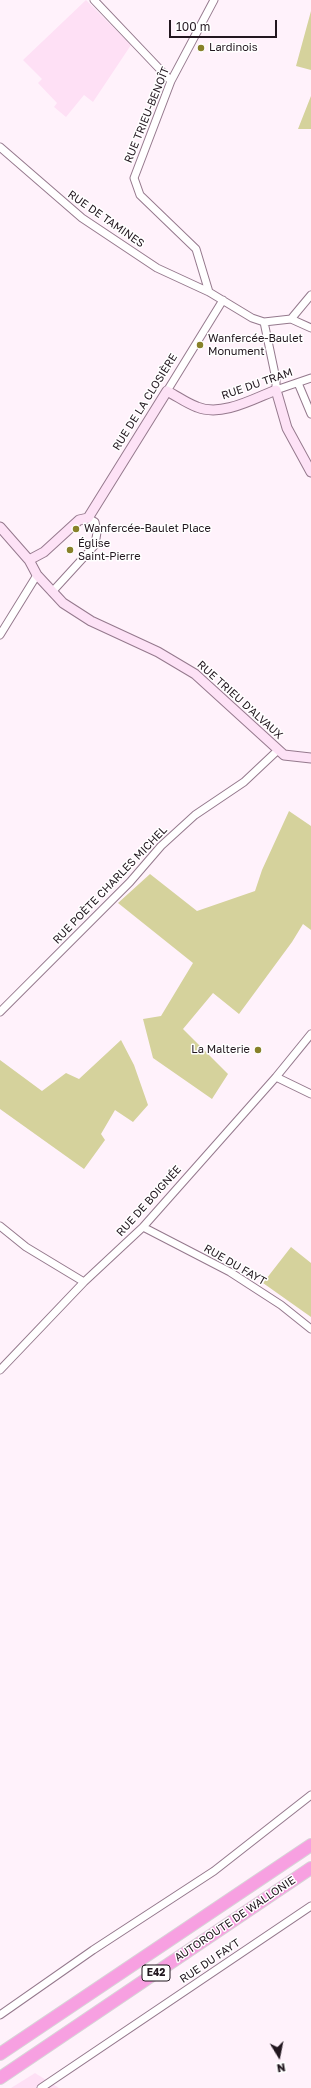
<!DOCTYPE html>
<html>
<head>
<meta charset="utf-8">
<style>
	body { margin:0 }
	#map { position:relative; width:311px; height:2088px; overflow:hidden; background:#fff2fb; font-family:"Golos Text",sans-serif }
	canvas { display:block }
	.north { position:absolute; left:259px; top:2036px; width:40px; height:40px; -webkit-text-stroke:3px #fff; paint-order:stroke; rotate:170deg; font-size:11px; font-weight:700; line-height:16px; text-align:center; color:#22171f }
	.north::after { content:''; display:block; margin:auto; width:14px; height:18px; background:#22171f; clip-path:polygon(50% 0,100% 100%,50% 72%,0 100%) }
	.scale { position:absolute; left:169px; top:20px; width:108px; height:18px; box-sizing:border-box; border:2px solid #22171f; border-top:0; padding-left:5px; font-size:12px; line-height:14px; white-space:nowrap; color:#22171f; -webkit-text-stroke:3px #fff; paint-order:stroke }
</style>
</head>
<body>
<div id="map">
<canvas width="311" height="2088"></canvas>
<div class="north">N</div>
<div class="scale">100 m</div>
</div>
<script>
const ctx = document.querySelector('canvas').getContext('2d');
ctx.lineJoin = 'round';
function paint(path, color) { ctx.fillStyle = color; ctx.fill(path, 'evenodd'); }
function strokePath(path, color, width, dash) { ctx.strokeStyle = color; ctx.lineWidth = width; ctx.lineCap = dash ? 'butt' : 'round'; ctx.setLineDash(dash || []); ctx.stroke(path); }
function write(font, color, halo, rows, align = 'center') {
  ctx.font = font + ' "Golos Text",sans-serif'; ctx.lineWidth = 3; ctx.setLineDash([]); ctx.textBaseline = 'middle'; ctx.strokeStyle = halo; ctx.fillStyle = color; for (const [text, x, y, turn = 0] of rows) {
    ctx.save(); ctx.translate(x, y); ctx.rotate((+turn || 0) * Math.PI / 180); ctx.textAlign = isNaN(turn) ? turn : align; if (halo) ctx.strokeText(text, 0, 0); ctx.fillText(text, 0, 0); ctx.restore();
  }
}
paint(new Path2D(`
	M86,0l45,45 -38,57 -9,-7 -18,22 -12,-10 3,-4 -19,-20 4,-4 -19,-19z
	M35,2073l24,15h-48z`), '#fee0f5');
paint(new Path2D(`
	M311,11v59l-15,-4z
	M311,96v33h-13z
	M289,811l22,15v104l-8,-6 -11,18 -53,72 -26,-21 -30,36 45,45 -16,25 -59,-41 -10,-39 18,-3 32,-53 -75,-60 32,-29 47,37 58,-20 7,-21z
	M121,1040l13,25 14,40 -15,17 -18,-12 -14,24 4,6 -21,29 -84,-60v-49l42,31 24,-18 13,6z
	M291,1247l20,16v54l-48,-34z`), '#d5d29c');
const street = new Path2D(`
	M94,0l77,81
	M0,147l82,71 75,50 52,24 43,26 12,4 27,-3 20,-24
	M209,292l-13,-43 -56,-54 -6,-17 37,-97 43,-81
	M291,319l20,9
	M264,322l12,57v11l35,-12
	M298,383l13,31
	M167,391l56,-91
	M52,592l43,-47 2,-13 -2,-10 -7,-4
	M0,635l37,-60
	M0,1012l130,-130 31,-36 34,-31 49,-33 34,-32
	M276,1077l35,17
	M0,1226l26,21 58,35
	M143,1227l87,45 51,33 30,24
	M0,1370l84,-88 59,-55 133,-150 35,-43
	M0,2015l93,-65 121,-79 97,-76
	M41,2088l270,-182`);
const secondary = new Path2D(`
	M0,527l29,33 8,15 26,28 28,18 67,31 37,22 89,81 27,3
	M29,560l15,-8 35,-32 9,-2 79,-127c10,5 19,12 30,16 25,10 56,-8 79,-17l11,38 24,44`);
const highway = new Path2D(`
	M0,2054l311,-209
	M0,2078l311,-210`);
strokePath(street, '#95798d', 9);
strokePath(secondary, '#95798d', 11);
strokePath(highway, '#d7d5d7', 14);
strokePath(street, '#fff', 7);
strokePath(secondary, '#fde2f6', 9);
strokePath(highway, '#f7a0e1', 12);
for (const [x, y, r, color] of [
	[201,48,4,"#878129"],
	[200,345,4,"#878129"],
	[76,529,4,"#878129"],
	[70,550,4,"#878129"],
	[258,1050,4,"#878129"]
]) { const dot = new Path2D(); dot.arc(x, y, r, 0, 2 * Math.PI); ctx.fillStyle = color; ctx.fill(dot); strokePath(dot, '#fff', 1.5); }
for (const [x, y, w] of [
	[156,1973,28]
]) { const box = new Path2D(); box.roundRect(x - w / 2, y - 8, w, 16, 3); ctx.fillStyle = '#fff'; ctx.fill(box); strokePath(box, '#22171f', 1); }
write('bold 10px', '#22171f', null, [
	["E42",156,1973]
]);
write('11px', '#22171f', '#fff', [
	["Lardinois",209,48],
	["Wanfercée-Baulet",208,339],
	["Monument",208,352],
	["Wanfercée-Baulet Place",84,529],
	["Église",78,544],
	["Saint-Pierre",78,557],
	["La Malterie",250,1050,"right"]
], 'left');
write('11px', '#22171f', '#fff', [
	["RUE TRIEU-BENOÎT",147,115,-68],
	["RUE DE TAMINES",106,219,35],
	["RUE DU TRAM",257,384,-19],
	["RUE DE LA CLOSIÈRE",145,402,-58],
	["RUE TRIEU D'ALVAUX",240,700,42],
	["RUE POÈTE CHARLES MICHEL",110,885,-46],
	["RUE DE BOIGNÉE",149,1201,-48],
	["RUE DU FAYT",235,1265,30],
	["AUTOROUTE DE WALLONIE",235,1919,-34],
	["RUE DU FAYT",210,1961,-34]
]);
</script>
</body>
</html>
